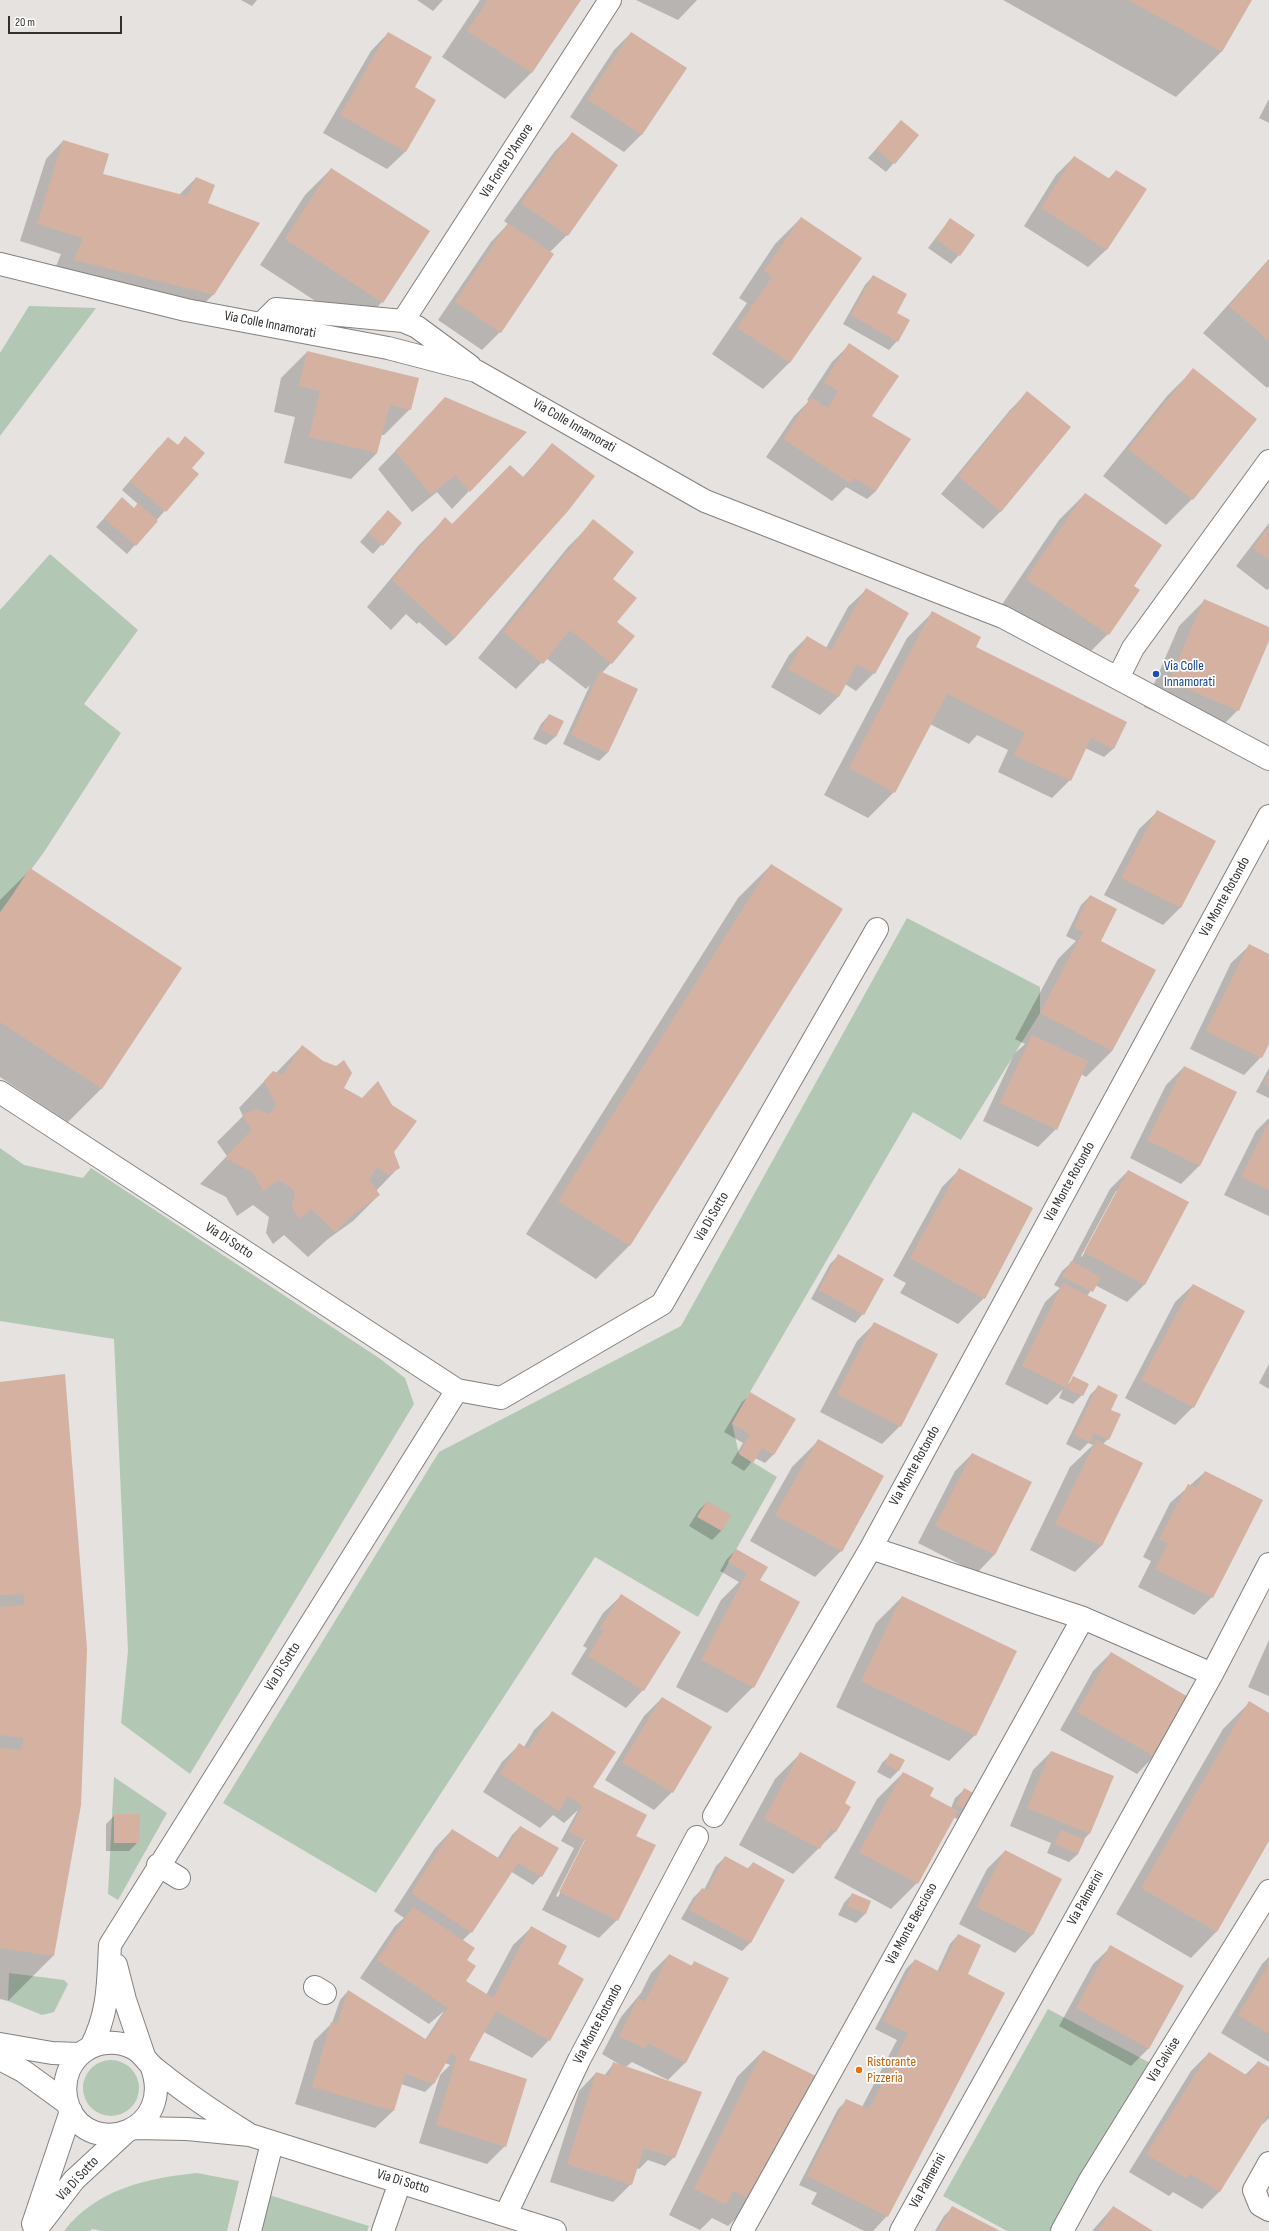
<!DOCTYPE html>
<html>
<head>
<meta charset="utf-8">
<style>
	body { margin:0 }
	#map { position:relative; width:1269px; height:2231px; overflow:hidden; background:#e5e2df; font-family:"Sofia Sans Condensed",sans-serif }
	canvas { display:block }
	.scale { position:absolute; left:8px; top:16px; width:114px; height:18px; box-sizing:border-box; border:2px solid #31302f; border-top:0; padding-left:5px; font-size:12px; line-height:14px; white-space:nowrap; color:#31302f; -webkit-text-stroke:3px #fff; paint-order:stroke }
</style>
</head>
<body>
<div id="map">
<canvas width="1269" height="2231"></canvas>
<div class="scale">20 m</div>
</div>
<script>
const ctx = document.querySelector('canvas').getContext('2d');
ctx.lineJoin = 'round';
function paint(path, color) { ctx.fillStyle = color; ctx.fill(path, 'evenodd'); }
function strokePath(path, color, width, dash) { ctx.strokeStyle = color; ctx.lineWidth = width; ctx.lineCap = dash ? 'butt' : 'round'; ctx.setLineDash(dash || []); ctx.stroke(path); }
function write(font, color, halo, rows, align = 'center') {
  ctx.font = font + ' "Sofia Sans Condensed",sans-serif'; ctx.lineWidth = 3.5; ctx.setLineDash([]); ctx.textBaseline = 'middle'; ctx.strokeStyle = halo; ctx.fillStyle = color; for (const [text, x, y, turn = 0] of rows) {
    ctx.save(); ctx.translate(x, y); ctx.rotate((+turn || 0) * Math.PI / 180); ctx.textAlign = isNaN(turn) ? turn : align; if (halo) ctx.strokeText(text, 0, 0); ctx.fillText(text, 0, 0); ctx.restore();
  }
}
paint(new Path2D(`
	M29,306l67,2 -96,128v-83z
	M50,554l88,76 -54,74 37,29 -77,119 -44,60v-302z
	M907,918l133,69v26l-79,127 -48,-28 -181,311 7,31 38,23 -79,140 -103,-60 -219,336 -153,-90 216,-351 242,-126z
	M0,1148l24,17 59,13 8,-10 288,190 26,20 9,26 -224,370 -69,-51 7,-72 -14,-312 -114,-18z
	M114,1777l53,36 -49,87 -10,-6z
	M9,1973l55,7 4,4 -14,28 -12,3 -34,-14z
	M1048,2009l104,55 -100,167h-45l-64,-35z
	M83 2088a28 28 0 1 1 56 0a28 28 0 1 1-56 0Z
	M197,2173l42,8 -12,50h-125l-10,-2 -2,2h-26c32,-42 84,-53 133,-58z
	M269,2195l100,31 -2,5h-108z`), '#b3c7b5');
paint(new Path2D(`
	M241,0h16l-5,6z
	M417,0h26l-10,11z
	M480,0h99l-48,73 -26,26 -63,-42z
	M636,0h61l-19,20z
	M1003,0h247l-29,52 -45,45z
	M388,33l25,55 22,13 -30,51 -18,17 -64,-36 48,-82z
	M631,33l11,101 -18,18 -54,-35 44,-67z
	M1269,99v24l-10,-5z
	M901,121l17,14 -32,37 -18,-14z
	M572,134l-5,101 -17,17 3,2 -53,78 -18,18 -44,-30 53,-78 17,-18 -4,-3 51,-70z
	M63,141l38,37 78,17 17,-17 11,26 7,90 -27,26 -139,-34 13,-32 -41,-13 26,-82z
	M1074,157l34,22 8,-8 29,18 -39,61 -18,17 -64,-41 32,-51z
	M331,169l51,133 -25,26 -97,-63 45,-70z
	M801,218l59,40 -71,105 -26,26 -51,-35 35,-51 -8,-5 36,-54z
	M950,219l9,36 -8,9 -23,-16z
	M1269,259v127l-2,2 -64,-55z
	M873,276l22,38 2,27 -8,9 -46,-26 22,-39z
	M849,345l20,75 7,71 -9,8 -21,-12 -14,14 -66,-44 28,-41 15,-15 -2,-1 25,-38z
	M307,352l103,57 -26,26h-3l-4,18 -26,26 -67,-16 11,-46 -21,-5 7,-34z
	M1193,370l63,50 -64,79 -26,26 -63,-49 64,-80z
	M1028,392l-27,119 -18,18 -42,-35 69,-84z
	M430,415l39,76 -17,18 -15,-17 -25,20 -34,-43z
	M552,444l-97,194 -9,8 -27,-24 -2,2 -11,-10 -15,16 -24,-23 52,-62 26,-26 7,6 58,-59 13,11z
	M159,447l38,27 -70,80 -31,-27 26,-28 12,10 4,-5 -16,-14z
	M1085,494l23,140 -26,26 -81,-54 58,-86z
	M379,520l22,3 -28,31 -13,-12z
	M594,521l18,58 4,43 -5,41 -9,10 6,79 -9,9 -36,-17 27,-59 -4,4 -40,-31 -30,31 -38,-31 90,-111z
	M1269,523v65l-2,2 -31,-24z
	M866,590l8,83 -18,18 -11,-7 -7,13 -18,18 -49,-28 18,-32 18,-18 19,11 22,-41z
	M1205,600l64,28v11l-31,71 -26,26 -68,-29 35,-81z
	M933,612l42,36 151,74 -13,27 -9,8 -19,-9 -15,32 -18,18 -54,-26 10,-22 -31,-15 -8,9 -39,-20 -36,68 -26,26 -44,-23 83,-157z
	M549,715l6,22 -9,8 -13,-6 8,-15z
	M1157,812l58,30 -35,66 -17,17 -59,-30 35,-66z
	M771,865l-141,380 -34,34 -70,-45 212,-336z
	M30,870l151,98 -80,121 -33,33 -68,-45v-177z
	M1090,896l9,45 56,29 -43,81 -26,26 -5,-3 -25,55 -18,18 -55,-26 31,-67 11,-10 -10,-5 43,-80 18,-18 -10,-5 15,-31z
	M1249,946l20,9v87l-8,15 -17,18 -54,-26 41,-86z
	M302,1046l41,42 49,64 7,15 -23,24 3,4 -26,26 -25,18 -20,18 -24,-22 -11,9 -7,-11 3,-16 -16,-12 -16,11 -11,-19 -26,-13 27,-28 -10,-14 26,-26 -4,-8 34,-36 3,1z
	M1184,1067l52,26 -37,73 -18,18 -51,-26 36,-73z
	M1269,1068v30l-13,-6z
	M1269,1118v98l-45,-21 32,-64z
	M960,1169l24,129 -26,26 -58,-31 6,-10 -13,-7 49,-89z
	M1128,1171l16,114 -17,17 -32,-17 -8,11 -20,89 7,-7 14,6 -6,11 -9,9 -14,-6 4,-9 -16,16 -42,-21 40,-82 15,-14 -6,-3 8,-14 9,-8 39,-74zM1116,1191h2l-36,66 -1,-1z
	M839,1255l24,59 -8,9 -44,-24 19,-35z
	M1193,1285v122l-18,18 -50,-27 50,-96z
	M875,1323l25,103 -18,18 -62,-32 37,-71z
	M1269,1364v25l-10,-6z
	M64,1375l-11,581 -45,45 -8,-2v-616z
	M1098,1387l12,23 -2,29 -6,6 39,18 -40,83 -26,26 -45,-22 40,-83 23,-22 -5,-2 -8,8 -14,-7 24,-49z
	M751,1394l43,25 -21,36 -8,8 -10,-5 -11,13 -13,-8 12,-20 -19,-11 18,-30z
	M818,1441l23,110 -26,26 -65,-36 42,-74z
	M972,1454l59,29 -37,72 -17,18 -59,-30 37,-72z
	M1205,1472l7,125 -18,18 -56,-28 13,-26 -8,-4 27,-54z
	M707,1502l23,13 -9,16 -9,9 -23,-14 10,-16z
	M736,1550l22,31 -5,106 -26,26 -51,-26 45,-87 18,-18 -19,-11 7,-12z
	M621,1596l22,94 -17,18 -55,-34 16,-26 -4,-2 20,-33z
	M902,1597l73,138 -26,26 -113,-54 40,-84z
	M1269,1640v56l-21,-9z
	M1111,1653l43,103 -17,18 -77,-44 33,-59z
	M662,1698l10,94 -18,18 -49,-30 39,-64z
	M1249,1703l20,11v125l-53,93 -25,26 -75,-44 107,-185z
	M552,1713l62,40 -22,35 43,48 -18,84 -18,18 -57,-28 32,-62 -13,-7 17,-31 -14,13 -11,-8 -13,13 -57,-36 19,-30 17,-17 5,2 10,-17zM586,1837h2l-30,60 -2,-1z
	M1051,1752l38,82 -6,6 -5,14 -9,8 -22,-9 4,-10 -41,-17 23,-56z
	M801,1753l42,50 -7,28 -43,43 -54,-29 36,-66z
	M890,1755l9,15 -9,9 -13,-7 5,-9z
	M903,1773l26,23 22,12 4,-10 9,-8 14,7 -17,24 -8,-4 -36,66 -26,26 -57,-31 43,-79z
	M115,1815l23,27 -9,9h-23v-27z
	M520,1827l21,49 -8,9 -23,-14 -39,61 -9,9 4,19 -5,25 25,10 27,-50 18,-17 26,36 -8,76 -17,18 -50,-27 -13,29 36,86 -18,18 -68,-21 21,-68 10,-10 -5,-2 -12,21 -8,8 -24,-8 -8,27 -18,17 -80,-24 19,-63 18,-18 8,-23 8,-9 77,49 19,-29 -15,13 -69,-46 35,-52 9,-8 -10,-7 41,-63 17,-18 45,29 15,-24z
	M1005,1851l55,29 -28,55 -17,18 -56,-29 28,-55z
	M725,1857l22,12 6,-6 -2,79 -9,9 -61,-32 12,-21 9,-9 2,1 12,-24z
	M852,1894l18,8 -5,12 -9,9 -18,-8 6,-12z
	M958,1935l8,39 -79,242 -14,15h-9l-53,-27 6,-11 -18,-8 39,-76 9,-9 15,7 35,-67 -22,-11 31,-60 9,-9 22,12 13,-28z
	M1111,1947l38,101 -18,18 -72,-40 34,-62z
	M669,1955l22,11 4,-4 -9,100 -18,18 -36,-18 -6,5 48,90 -9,9 -17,-6 -9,9 -3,-1 -5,16 -18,18 -63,-20 29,-91 17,-18 8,3 10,-13 10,4 -22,-13 19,-37 20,-24 10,-20z
	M1269,1957v105l-48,-29 41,-69z
	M763,2051l-9,149 -26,26 -16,-8 -12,12 -31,-15 68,-138z
	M1209,2053l36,22 13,-13 11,7v49l-6,6 -1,-1 -43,69 -17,17 -29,-17 -4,4 -40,-24 62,-101z
	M953,2207l45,24h-63l9,-15z
	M1113,2207l38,24h-59z`), '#0003');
paint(new Path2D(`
	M488,0h93l-49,73 -65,-42z
	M1128,0h124l-30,52z
	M388,32l44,25 -17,30 21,13 -30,52 -66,-37z
	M631,32l56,36 -45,67 -55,-36z
	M901,120l18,15 -24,29 -19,-15z
	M572,132l46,33 -50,71 -47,-33z
	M63,140l46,14 -6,20 84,22 9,-19 19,8 -7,18 52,20 -46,72 -140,-35 9,-22 -46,-14z
	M1074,156l36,23 6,-9 31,19 -40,61 -66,-42z
	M331,168l99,63 -47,72 -98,-64z
	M801,217l61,41 -72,105 -53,-35 35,-51 -8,-6z
	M950,218l25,17 -15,21 -24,-17z
	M508,223l46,31 -53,79 -46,-31z
	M1269,259v82l-40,-35z
	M873,275l34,19 -10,19 13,7 -12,22 -47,-27z
	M849,343l50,33 -27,40 39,23 -35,52 -22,-13 -3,6 -68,-45 28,-42 17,11 10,-17 -14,-9z
	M307,351l112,27 -8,32 -21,-5 -13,48 -68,-16 11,-46 -21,-5z
	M1193,368l64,51 -64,81 -65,-51z
	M1027,391l44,36 -70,85 -43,-36z
	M445,397l82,35 -57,60 -15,-17 -24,20 -36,-44z
	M185,436l20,17 -13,15 7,6 -33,38 -36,-31 38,-44 10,8z
	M552,443l43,33 -27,35 -113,127 -63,-58 53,-63 7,7 58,-59 14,13z
	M1085,493l77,52 -28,41 6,4 -31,45 -83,-56z
	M122,497l12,11 4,-5 20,18 -22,25 -32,-28z
	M388,510l14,13 -19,23 -15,-13z
	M593,519l41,33 -21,27 24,19 -20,24 18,14 -23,28 -42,-34 -27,34 -40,-32z
	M1269,527v33l-16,-12z
	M866,588l43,25 -34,61 -18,-10 -18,33 -51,-28 19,-33 24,14z
	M1204,599l65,28v14l-30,70 -70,-30z
	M932,611l49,26 -5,10 151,75 -13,27 -23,-11 -20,43 -57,-26 11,-22 -78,-39 -52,99 -46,-25z
	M600,671l38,18 -30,64 -37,-18z
	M549,714l15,7 -8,16 -15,-7z
	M1157,810l59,31 -35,67 -60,-30z
	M771,864l72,45 -213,337 -72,-45z
	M30,868l152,100 -80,121 -102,-67v-108z
	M1090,895l27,14 -16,32 55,29 -44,81 -72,-38 43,-81 -9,-5z
	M1249,944l20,10v90l-7,14 -56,-27z
	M1032,1035l56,26 -31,69 -57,-27z
	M302,1045l21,16 13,5 8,-6 8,13 -8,15 18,10 16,-17 14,24 25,16 -23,31 6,16 -12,7 -11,-8 -8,12 11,16 -25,18 -20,19 -24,-23 -12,10 -7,-12 3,-16 -16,-11 -16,11 -11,-19 -27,-14 27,-29 -10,-14 14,-6 13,5 7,-9 -12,-24 9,-10 10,4z
	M1184,1066l53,26 -37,74 -53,-26z
	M1269,1073v13l-5,-2z
	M1269,1121v69l-28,-13z
	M959,1168l74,40 -48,91 -75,-41z
	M1128,1170l61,32 -44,83 -61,-33z
	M838,1254l46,25 -20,36 -45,-25z
	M1071,1261l30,16 -8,15 -31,-15z
	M1063,1283l44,22 -41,83 -44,-22z
	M1193,1284l52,27 -51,97 -53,-28z
	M874,1322l64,32 -37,73 -64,-33z
	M65,1374l22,275 -6,156 -27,151 -54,-8v-200l22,2 1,-12 -23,-3v-128l24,-2v-11l-24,1v-213z
	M1073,1376l16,8 -6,12 -16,-7z
	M1098,1385l20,10 -7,15 10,4 -12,26 -15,-7 -4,10 -16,-8z
	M750,1392l46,27 -22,36 -12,-7 -9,15 -14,-9 11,-20 -18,-10z
	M818,1439l66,37 -42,76 -67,-37z
	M1096,1440l47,23 -41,83 -47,-22z
	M972,1453l60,29 -37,73 -60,-29z
	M1205,1471l58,29 -50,98 -58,-29 13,-26 -9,-4 29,-55 8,4z
	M707,1501l24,14 -9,16 -25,-14z
	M736,1549l32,18 -8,13 40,22 -46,86 -53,-28 46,-87 -19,-11z
	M621,1594l60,38 -37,59 -56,-35 16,-26 -4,-2z
	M902,1596l115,55 -41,85 -115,-55z
	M1111,1652l79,46 -35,59 -78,-45z
	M662,1697l50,30 -39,66 -51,-31z
	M1249,1701l20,12v128l-52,91 -76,-44z
	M552,1711l64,41 -23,35 54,28 -11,21 20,9 -38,76 -59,-29 26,-52 -16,-8 13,-26 -14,-10 -9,15 -59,-37 19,-31 9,6z
	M1051,1751l63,25 -24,58 -63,-26z
	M800,1752l56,30 -11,21 6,4 -15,25 -5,-3 -11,20 -56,-30z
	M890,1753l15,7 -6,11 -14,-7z
	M903,1772l31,16 -4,8 28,15 -40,73 -59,-32z
	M964,1788l15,8 -9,16 -14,-7z
	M114,1814h26l-1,29h-25z
	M520,1826l39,22 -17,29 -24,-14 -46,70 -61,-40 41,-64 48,30z
	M1061,1830l24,9 -7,15 -23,-10z
	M1005,1850l57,29 -29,56 -57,-28z
	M725,1856l24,13 4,-7 32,18 -34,63 -62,-33 13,-22 5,2z
	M852,1893l19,8 -5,13 -19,-8z
	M413,1907l62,41 -8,12 9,6 -10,15 27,17 38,-72 36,20 -9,18 26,15 -34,62 -54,-30 -27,49 58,19 -21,68 -70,-22 21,-68 -6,-3 -17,30 -29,-10 -11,37 -82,-24 19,-65 6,2 11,-34 79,50 21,-32 -71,-48z
	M958,1934l23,11 -13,29 37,19 -117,224 -81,-41 39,-77 23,10 39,-76 -25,-12 32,-62 25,13z
	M1110,1945l74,41 -35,63 -73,-41z
	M669,1954l23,12 2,-5 35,17 -43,85 -38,-20 -3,6 -26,-13 19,-38 7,4z
	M1269,1963v71l-31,-19z
	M763,2050l53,26 -62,125 -21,-10 -7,14 -32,-16z
	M1209,2052l39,24 10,-15 11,6v46l-49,79 -30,-18 -3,5 -41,-25z
	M613,2062l89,30 -27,66 -31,-10 -12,37 -65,-21 29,-92 13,4z
	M952,2206l48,25h-62z
	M1113,2206l40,25h-55z`), '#d4b1a1');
const minor = new Path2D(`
	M0,264l186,46 202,38 88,23 229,130 298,116 266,142
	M403,321l207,-321
	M262,323l14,-14 127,12 14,6 53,39
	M1118,678l15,-30 136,-187
	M0,1092l457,298
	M871,1548l212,70 129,56
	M714,1816l157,-268 398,-732
	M158,1865l21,13
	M116,1965l9,35 19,56
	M315,1987l10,6
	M0,2044l52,9 28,1
	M91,2047c18,-35 17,-64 19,-102l347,-555 44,8 161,-94 215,-375
	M0,2059l23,12 44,32
	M151,2065c26,66 -60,95 -82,43 -5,-13 -5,-26 0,-38 7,-16 22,-26 38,-27 9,-1 18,1 26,5 8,4 12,11 18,17 5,5 11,9 16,13 26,20 53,38 80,55
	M135,2128l52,1 63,6 305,96
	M1269,2163l-15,27 6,15 9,5
	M506,2214l73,-154 118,-223
	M33,2224l38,-113
	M35,2231l39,-51 52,-48
	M250,2231l22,-88
	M383,2231l17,-49
	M742,2231l341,-613
	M901,2231l311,-557 57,-110
	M1062,2231l28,-51 179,-289`);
strokePath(minor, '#84817f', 24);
strokePath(minor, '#fff', 22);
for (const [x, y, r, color] of [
	[1156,674,4,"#1a4fb4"],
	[859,2070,4,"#e8710a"]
]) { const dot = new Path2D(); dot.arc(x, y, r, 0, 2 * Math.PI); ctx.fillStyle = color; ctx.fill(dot); strokePath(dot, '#fff', 1.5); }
write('14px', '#31302f', '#fff', [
	["Via Fonte D'Amore",507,161,-57],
	["Via Colle Innamorati",270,325,11],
	["Via Colle Innamorati",574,426,30],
	["Via Monte Rotondo",1225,897,-61],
	["Via Monte Rotondo",1070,1182,-61],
	["Via Di Sotto",712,1217,-60],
	["Via Di Sotto",229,1241,33],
	["Via Monte Rotondo",915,1466,-61],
	["Via Di Sotto",283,1667,-58],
	["Via Palmerini",1086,1898,-61],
	["Via Monte Beccioso",912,1924,-61],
	["Via Monte Rotondo",598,2024,-62],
	["Via Calvise",1164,2060,-58],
	["Via Di Sotto",78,2179,-47],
	["Via Palmerini",928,2181,-61],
	["Via Di Sotto",403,2182,17]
]);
write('14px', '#164399', '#fff', [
	["Via Colle",1164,666],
	["Innamorati",1164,682]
], 'left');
write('14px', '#c56008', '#fff', [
	["Ristorante",867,2062],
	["Pizzeria",867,2078]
], 'left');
</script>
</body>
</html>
